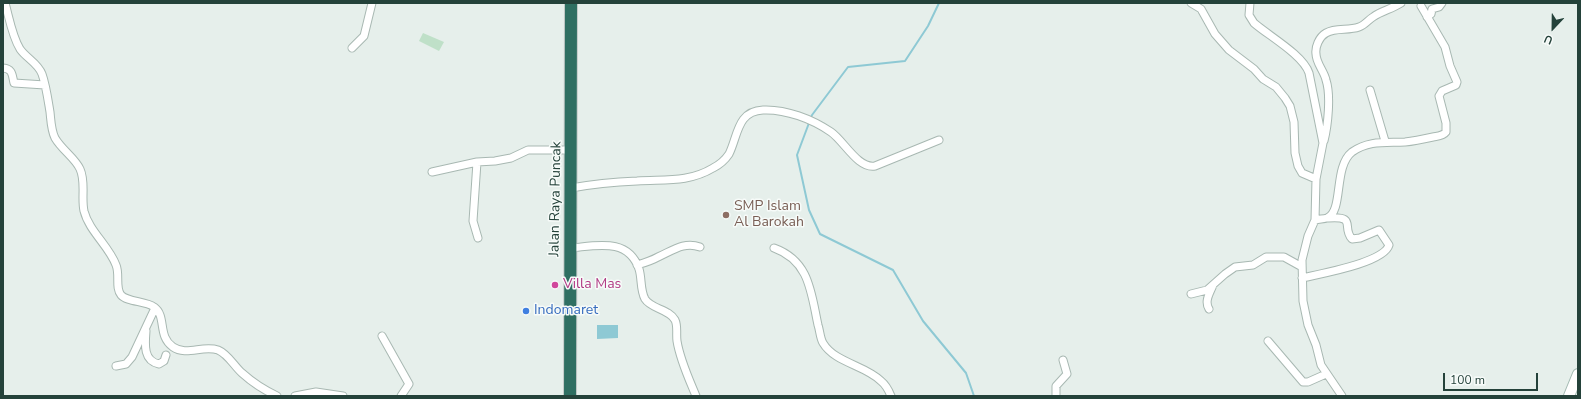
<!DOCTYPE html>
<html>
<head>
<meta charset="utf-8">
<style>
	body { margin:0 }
	#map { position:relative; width:1581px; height:399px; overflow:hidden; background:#e6efeb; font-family:"Nunito Sans",sans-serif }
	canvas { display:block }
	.frame { position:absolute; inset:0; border:4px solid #24423a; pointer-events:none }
	.north { position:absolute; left:1533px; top:8px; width:40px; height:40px; -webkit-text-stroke:3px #f7fbf9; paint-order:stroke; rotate:202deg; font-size:11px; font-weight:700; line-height:16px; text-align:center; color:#24423a }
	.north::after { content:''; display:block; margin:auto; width:14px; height:18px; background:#24423a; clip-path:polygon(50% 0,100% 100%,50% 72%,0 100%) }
	.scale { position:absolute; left:1443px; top:373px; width:95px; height:18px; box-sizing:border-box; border:2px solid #24423a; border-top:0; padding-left:5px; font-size:12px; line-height:14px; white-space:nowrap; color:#24423a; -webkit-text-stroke:3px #f7fbf9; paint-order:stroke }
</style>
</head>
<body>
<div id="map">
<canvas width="1581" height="399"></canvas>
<div class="frame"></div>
<div class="north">U</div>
<div class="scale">100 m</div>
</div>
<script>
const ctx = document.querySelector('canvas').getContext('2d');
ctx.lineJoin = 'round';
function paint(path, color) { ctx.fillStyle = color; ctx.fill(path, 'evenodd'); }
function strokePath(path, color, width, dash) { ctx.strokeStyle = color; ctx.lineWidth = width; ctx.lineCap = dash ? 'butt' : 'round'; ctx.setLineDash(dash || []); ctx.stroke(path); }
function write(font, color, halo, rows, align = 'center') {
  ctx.font = font + ' "Nunito Sans",sans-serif'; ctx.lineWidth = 3; ctx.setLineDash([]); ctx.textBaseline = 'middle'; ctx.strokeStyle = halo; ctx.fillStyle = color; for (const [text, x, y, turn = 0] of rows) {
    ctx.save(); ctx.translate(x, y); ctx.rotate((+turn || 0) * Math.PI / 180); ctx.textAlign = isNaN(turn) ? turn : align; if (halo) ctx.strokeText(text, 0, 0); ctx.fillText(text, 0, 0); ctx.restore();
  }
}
paint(new Path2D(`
	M423,33l21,9 -5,9 -20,-10z`), '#bfe0c8');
paint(new Path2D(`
	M597,325h21v13l-21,1z`), '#8ec9d4');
strokePath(new Path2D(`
	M939,3l-11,23 -23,35 -57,6 -36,48 -15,40 12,55 11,24 73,36 30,51 43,52 8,23`), '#8ec9d4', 2);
const street = new Path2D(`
	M5,3c4,14 7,33 15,46 6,9 18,14 22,25 4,11 6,26 8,38 1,9 1,18 5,26 7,12 20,20 25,31 6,13 1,28 4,42 5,20 25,35 32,54 4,9 -1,23 5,30 6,7 25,6 33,12 13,9 3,29 19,40 13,9 30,-2 45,3 10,4 16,16 24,23 10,9 22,17 35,23
	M1191,3l10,6 14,25 14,16 25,19 9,10 13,8 9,11 5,8 4,16 1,31 3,13 4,7 14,6
	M1250,3l-1,12 5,8c15,13 49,32 55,50l14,70 -7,36 -1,41 -7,16 -6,24 1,41 5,24 8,20 5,20 21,31
	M1427,17l4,-3 1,-5 7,-2 3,-4
	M352,48l12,-12 8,-33
	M3,68c10,1 9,7 11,15l31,2
	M1370,90l15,51
	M1324,141c4,-16 7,-46 2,-61 -2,-9 -10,-17 -10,-26 -1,-7 3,-17 10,-21 10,-6 22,-2 33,-6 6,-2 9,-7 14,-10 8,-6 19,-8 28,-14
	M477,162l-4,59 5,17
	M432,172l45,-10 18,-1 16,-3 17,-8h43
	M571,188c22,-4 43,-6 66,-7 27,-2 51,2 76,-13 6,-3 12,-8 16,-14 9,-18 8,-43 34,-44 23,-1 49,9 68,22 13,9 27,37 44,34l64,-26
	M1315,220c4,-1 9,-1 12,-2 17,-7 6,-51 25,-66 17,-12 34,-9 53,-10 10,-1 19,-3 28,-5 5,-1 10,-1 13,-5v-9l-7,-27 3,-5 14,-6 1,-3 -7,-16 -5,-19 -24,-41
	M570,248c26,-2 58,-11 69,21 3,9 1,21 6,30 6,10 24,10 30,21 3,6 1,14 2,21 3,19 12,38 19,55
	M774,248c36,13 37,45 44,77 2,6 2,13 5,18 12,20 42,22 58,38 5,4 8,10 10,15
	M637,265c7,-2 14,-4 21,-8 14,-6 26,-16 42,-10
	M1302,278c17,-4 82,-15 87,-33l-10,-15 -19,8 -8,1c-11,-12 6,-23 -24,-21
	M1191,294l16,-4 18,-16 10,-7 18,-2 13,-8h18l18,10
	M1209,309c-5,-8 1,-16 4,-24
	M146,331c-1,13 -3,30 13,33l5,-3 2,-6
	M382,336l27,48 -8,12
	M1268,341l35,41h5l18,-8
	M116,366l10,-2 6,-7 23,-49
	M295,396l21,-4 27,4
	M1056,396v-10l11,-12 -4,-14`);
const secondary = new Path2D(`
	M1569,396l9,-22`);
const highway = new Path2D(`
	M570,396l1,-393`);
strokePath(street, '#a8b8b2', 9);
strokePath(secondary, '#a4bbb3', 12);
strokePath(highway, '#c2cac8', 14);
strokePath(street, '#fff', 7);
strokePath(secondary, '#fff', 10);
strokePath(highway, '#2f6f62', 12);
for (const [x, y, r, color] of [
	[726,215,4,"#8d6e63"],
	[555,285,4,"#d1479c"],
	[526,311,4,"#3f7fe0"]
]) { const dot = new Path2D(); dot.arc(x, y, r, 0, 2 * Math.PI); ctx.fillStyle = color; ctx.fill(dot); strokePath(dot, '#f7fbf9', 1.5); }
write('14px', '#24423a', '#f7fbf9', [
	["Jalan Raya Puncak",556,199,-89]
]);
write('14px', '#785e54', '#f7fbf9', [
	["SMP Islam",734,207],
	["Al Barokah",734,223]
], 'left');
write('14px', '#b23c85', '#f7fbf9', [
	["Villa Mas",563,285]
], 'left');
write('14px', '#366cbe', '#f7fbf9', [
	["Indomaret",534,311]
], 'left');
</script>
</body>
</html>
